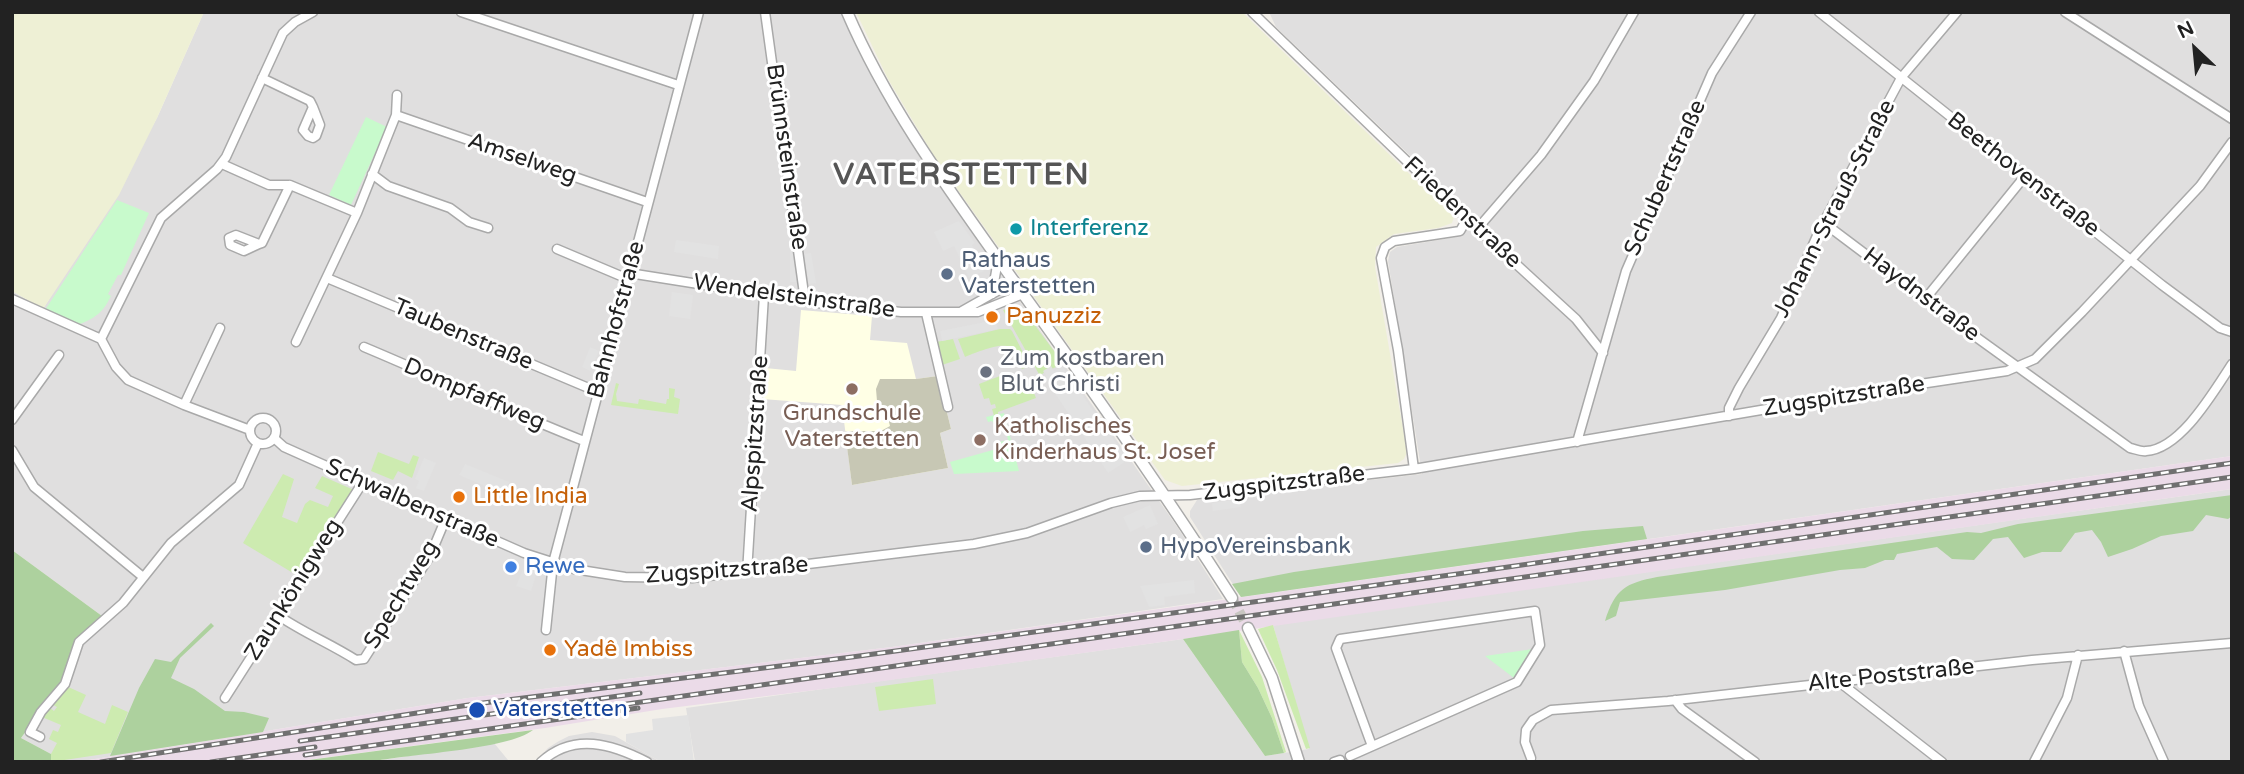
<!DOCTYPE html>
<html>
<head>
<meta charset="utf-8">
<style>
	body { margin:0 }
	#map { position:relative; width:2244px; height:774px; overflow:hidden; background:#f2efe9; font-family:"Varela Round",sans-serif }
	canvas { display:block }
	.frame { position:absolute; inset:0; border:14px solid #222; pointer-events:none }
	.north { position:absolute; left:2160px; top:14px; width:70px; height:70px; -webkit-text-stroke:5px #fff; paint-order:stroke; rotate:334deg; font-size:19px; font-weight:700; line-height:28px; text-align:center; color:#222 }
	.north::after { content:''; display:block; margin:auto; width:24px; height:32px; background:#222; clip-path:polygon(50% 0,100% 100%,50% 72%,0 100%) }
</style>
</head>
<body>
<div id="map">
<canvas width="2244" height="774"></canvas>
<div class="frame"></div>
<div class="north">N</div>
</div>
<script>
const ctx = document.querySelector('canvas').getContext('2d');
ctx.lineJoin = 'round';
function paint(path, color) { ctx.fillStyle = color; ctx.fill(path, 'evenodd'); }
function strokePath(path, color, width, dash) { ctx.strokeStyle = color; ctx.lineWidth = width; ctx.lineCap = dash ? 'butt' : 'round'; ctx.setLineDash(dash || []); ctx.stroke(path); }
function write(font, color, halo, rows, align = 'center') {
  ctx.font = font + ' "Varela Round",sans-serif'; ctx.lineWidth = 6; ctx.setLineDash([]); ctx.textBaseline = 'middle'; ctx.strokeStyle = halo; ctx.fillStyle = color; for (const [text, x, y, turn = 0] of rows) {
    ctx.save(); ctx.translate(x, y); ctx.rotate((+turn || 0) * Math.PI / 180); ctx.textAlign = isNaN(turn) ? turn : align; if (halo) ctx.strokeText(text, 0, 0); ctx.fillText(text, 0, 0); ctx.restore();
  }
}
paint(new Path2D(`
	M204,12h637l36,75 47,77 254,364 45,71 -331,48 -424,51 -391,64h-26v-8l-30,-16 41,-56 12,-39 28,-27 -90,-66v-259l31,18 114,-191z
	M1269,12h963v444l-991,141 -51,-80v-6l7,-11 225,-26 -34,-213 2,-9 7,-5 65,-11 13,-18 -199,-191z
	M2232,489v273h-1537l-9,-54 497,-69 82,117 44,-7 -36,-124z
	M592,732l23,4 46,26h-126l13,-14 11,-7 10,-5z
	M494,743l14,17 6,2h-145z`), '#e0dfdf');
paint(new Path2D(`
	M2232,456v33l-1049,150 -335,47 -186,23 -117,19 -238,32 -230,2 391,-64 424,-51z`), '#ebdbe8');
paint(new Path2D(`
	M801,310l71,6 -2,24 37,3 9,36 22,-3 13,53 -11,4 8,35 -96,17 -10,-80 -80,-6 3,-31 31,3z`), '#ffffe5');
paint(new Path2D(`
	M938,376l13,53 -11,4 8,35 -96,17 -7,-54h36l9,-5 -2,-8 -8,-10 -3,-7 -1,-12 4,-10h36z`), '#c7c7b4');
paint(new Path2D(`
	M12,12h192l-47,106 -38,77 -76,114 -31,-18z
	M856,12h386l212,205 -2,6 -14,5 -44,6 -18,13 -1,20 32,185 -3,7 -6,4 -216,23 -17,-6 -230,-322 -47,-79z`), '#eef0d5');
paint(new Path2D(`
	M1012,308h10l41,55 -11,6 -1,-3 -11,10 -37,-66z
	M1000,329h10l2,2 18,35 -8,3c-3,-6 -6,-17 -11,-21 -8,-7 -36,5 -46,9l-7,-18z
	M953,339l7,20 -18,6 -6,-23z
	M1000,376l6,18 25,-8 5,12 -38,14v2l-4,2 -2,-7 4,-1 -1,-4 -4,1 -2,-7 -5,1 -5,-15z
	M616,383l3,1 -3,10 1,7 21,3 1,-5 27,5 1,-5h2v-11l6,1 -1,8 6,2 -2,15 -67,-9z
	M378,452l31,12 4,-9 6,2 -7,21 -14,-7 -5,9 -22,-9z
	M283,474l11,5 -12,38 15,6 8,-19 5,-4 18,7 5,-11 -18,-8 7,-12 32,14 -56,86 -55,-33z
	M1273,625l37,123 -4,1 -29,-79 -19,-41z
	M1239,630l23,47 24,75 -2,1 -12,-35 -14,-30 -16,-26z
	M933,679l3,25 -57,7 -4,-24z
	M66,686l20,9 -8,17 27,12 7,-19 16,7 -17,41 -60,9v-8l6,-11 -8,-4 4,-9 5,2 3,-7 -19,-8 8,-9 4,3 3,-4 -4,-2z`), '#cdebb0');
paint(new Path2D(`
	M2232,495v21l-4,3 -22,-4 -13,16 -32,5 -29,13 -24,8 -7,-15 -9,-12 -17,3 -14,19h-19l-18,6 -16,-21 -15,2 -19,21 -22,-1 -15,-12 -40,7 -3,6h-9l-20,8 -25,2 -115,20 -105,12 -4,14 -11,5c10,-32 21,-38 52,-44l310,-45 14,1 37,-9z
	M1643,526l4,13 -406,58 -9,-13 62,-12 289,-41z
	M12,550l90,66 -27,27 -13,39 -41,56 30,16v8h-39z
	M211,623l3,3 -34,32 -9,20 23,11 31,22 19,1 25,6 -6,14 -153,24 29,-68 16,-29 16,3z
	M1239,630l3,32 16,26 14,30 12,35 -19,3 -82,-117z
	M533,730c-25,20 -127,24 -163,32 -18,3 -56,0 -76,0z`), '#add19e');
paint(new Path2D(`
	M366,117l21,10 -36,78 -22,-10z
	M117,200l32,13 -28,62h-3l-10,19 3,2c-8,16 -14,21 -31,28l-35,-14z
	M1004,413l15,58 -65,3 -4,-12 50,-14 -1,-6 9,-2 -4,-18 -10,2 -2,-3 -4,1 -2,-5z
	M1533,649l-19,29 -29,-22z`), '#c8facc');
paint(new Path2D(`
	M959,221l16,22 -3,2 12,26 -15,7 -15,-32 -11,5 -9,-19z
	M676,240l43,6 -1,13 -44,-7z
	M795,250l6,32h-11v-31z
	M811,253l5,30 -7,1 -5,-30z
	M672,292l21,3 -3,24 -21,-3z
	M831,293l64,9v6l-65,-8z
	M995,320l3,9 -56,12 -2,-10z
	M590,347l9,4 -9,20 -8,-4z
	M1051,366l3,5 8,-5 66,94 -20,13 -64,-96 2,-2 -3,-4z
	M424,458l12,5 -12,28 -8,-3 3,-7 -4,-2z
	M465,464l44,18 -5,12 -45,-19z
	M1240,499l1,8 -28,4 -1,-8z
	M1150,505l8,19 -12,5 -2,-4 -14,7 -7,-15z
	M526,561l13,5 -8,25 -15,-5z
	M1194,580l1,13 -31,4 1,8 -16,2 -9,-21z
	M688,715l6,47h-33l-35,-20v-8l27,-4 -1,-11z`), '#e2e2e2');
strokePath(new Path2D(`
	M1232,598l16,30`), '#c8c6c1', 10, [10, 5]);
const minor = new Path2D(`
	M461,12l217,73
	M765,12l40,289
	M1252,12l215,207 109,100 27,34
	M1819,12l343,273 58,43 12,4
	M2065,12l167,107
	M262,78l48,23 3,6 -10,23 5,6 5,2 3,-2 4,-11 -7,-18
	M396,115l251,87
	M222,164l47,21h21l-28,58 -3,1 -23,-9 -7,3 1,7 14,6 15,-7
	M372,174l16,12 62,22 19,14 19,6
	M290,185l67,28
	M1824,223l141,106 165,119c5,1 11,4 16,3 35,-2 68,-60 86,-87
	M1478,228l63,-73 53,-74 40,-69
	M557,249l71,30
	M629,273l196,31 76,8h77l45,-18
	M327,278l271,114
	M992,294l6,-34
	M1926,298l99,-122
	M12,299l89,40 15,28 12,13 56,25 66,25
	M962,311l53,-30
	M926,313l22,94
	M101,339l60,-121 56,-49 9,-12 57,-124 12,-11 18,-10
	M296,342l61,-129 39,-98 1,-20
	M364,347c74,31 146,65 220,94
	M184,405l36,-77
	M1729,416v-8l10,-20 42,-70 38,-87 82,-153 56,-66
	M250 431a13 13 0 1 1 26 0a13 13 0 1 1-26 0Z
	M12,420l47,-65
	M274,438l10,9 38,17 202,89 50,16 51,8 67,1 282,-34 53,-11 84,-30 29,-7 50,-1 224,-26 453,-77 140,-21 28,-12 47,-47 118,-126 32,-44
	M1577,442l49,-171 86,-198 39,-61
	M12,450l22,37 109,90
	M1414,469l-16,-119 -17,-92 4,-11 9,-6 66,-10 7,-12
	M747,573l17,-278
	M279,616c25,17 52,28 77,44l8,-1 66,-103 16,-38
	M546,630l7,-67 146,-551
	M2124,651l15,55 25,56
	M1838,681l104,81
	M225,698l138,-216
	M1675,700l7,9 73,53
	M40,737l-10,-5 11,-20 24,-28 14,-42 44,-39 48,-60 68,-58 19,-42
	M1350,756l167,-74 23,-37 -5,-34 -195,28 -4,9 36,98
	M1531,758l-6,-16 1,-12 7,-10 18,-10 117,-9 364,-41 200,-17
	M541,762c33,-30 71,-18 106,0
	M1334,762l6,-2
	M2034,762l33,-64 11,-43`);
const tertiary = new Path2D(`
	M847,12c43,100 108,186 171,275 74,102 146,205 214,311
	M1248,628l24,50 27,84`);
strokePath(minor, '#a9a9a9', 11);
strokePath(tertiary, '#a9a9a9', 13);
strokePath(minor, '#fff', 8);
strokePath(tertiary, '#fff', 10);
const rail = new Path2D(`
	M627,704l1605,-227
	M300,741l340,-48
	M305,755l333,-47
	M101,762l374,-58 377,-47 649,-89 731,-105
	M211,762l104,-15`);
strokePath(rail, '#707070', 5);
strokePath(rail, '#fff', 2.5, [8]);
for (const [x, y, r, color] of [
	[1016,229,7,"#0f9aa8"],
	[947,274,7,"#5c6f8a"],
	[992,317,7,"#e8710a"],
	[986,372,7,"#6b7280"],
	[852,389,7,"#8d6e63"],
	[980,440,7,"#8d6e63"],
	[459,497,7,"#e8710a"],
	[1146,547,7,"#5c6f8a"],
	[511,567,7,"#3f7fe0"],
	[550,650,7,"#e8710a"],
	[477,710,9,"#1a4fb4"]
]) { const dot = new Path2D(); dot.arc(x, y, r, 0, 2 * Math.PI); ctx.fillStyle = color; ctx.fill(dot); strokePath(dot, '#fff', 2.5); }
write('23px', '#222', '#fff', [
	["Brünnsteinstraße",786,157,82],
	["Amselweg",522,159,19],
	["Beethovenstraße",2023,175,38],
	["Schubertstraße",1666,178,-66],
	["Johann-Strauß-Straße",1835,209,-63],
	["Friedenstraße",1462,213,43],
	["Haydnstraße",1921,295,37],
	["Wendelsteinstraße",794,297,8],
	["Bahnhofstraße",617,320,-75],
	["Taubenstraße",463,335,23],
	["Dompfaffweg",474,395,23],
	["Zugspitzstraße",1844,397,-9],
	["Alpspitzstraße",756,434,-86],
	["Zugspitzstraße",1284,484,-7],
	["Schwalbenstraße",412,504,24],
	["Zugspitzstraße",727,571,-4],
	["Zaunkönigweg",294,590,-58],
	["Spechtweg",402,595,-59],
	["Alte Poststraße",1891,676,-6]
]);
write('23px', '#0d838f', '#fff', [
	["Interferenz",1030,229]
], 'left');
write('23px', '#4e5e75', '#fff', [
	["Rathaus",961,261],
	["Vaterstetten",961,287],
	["HypoVereinsbank",1160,547]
], 'left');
write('23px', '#c56008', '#fff', [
	["Panuzziz",1006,317],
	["Little India",473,497],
	["Yadê Imbiss",564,650]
], 'left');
write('23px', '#5b616d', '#fff', [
	["Zum kostbaren",1000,359],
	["Blut Christi",1000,385]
], 'left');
write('23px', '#785e54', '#fff', [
	["Grundschule",852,414],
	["Vaterstetten",852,440],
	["Katholisches",994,427,"left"],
	["Kinderhaus St. Josef",994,453,"left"]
]);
write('23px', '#366cbe', '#fff', [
	["Rewe",525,567]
], 'left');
write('23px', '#164399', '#fff', [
	["Vaterstetten",493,710]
], 'left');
ctx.letterSpacing = '2px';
write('bold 30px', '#555', '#fff', [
	["VATERSTETTEN",962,176]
]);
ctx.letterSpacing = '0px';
</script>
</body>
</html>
